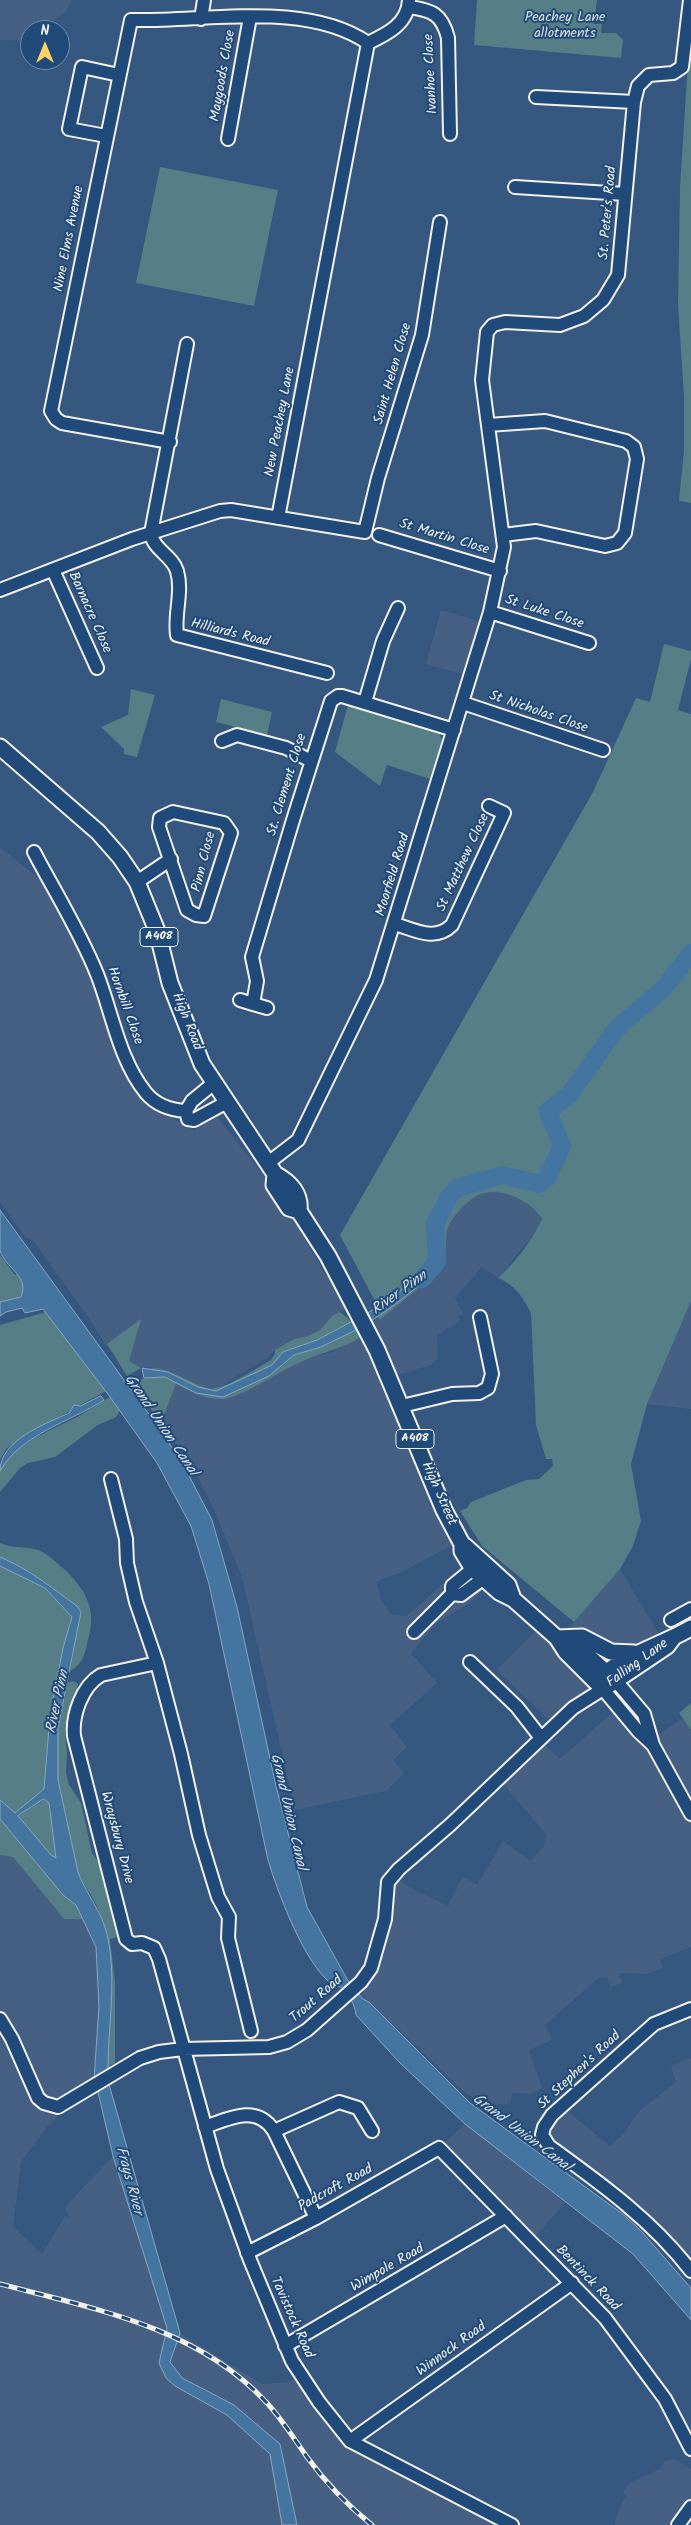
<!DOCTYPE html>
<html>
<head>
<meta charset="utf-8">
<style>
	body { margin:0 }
	#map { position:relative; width:691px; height:2525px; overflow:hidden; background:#365780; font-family:Kalam,sans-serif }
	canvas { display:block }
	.north { position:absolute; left:20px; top:20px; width:50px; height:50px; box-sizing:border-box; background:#1f4a7a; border:1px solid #748da6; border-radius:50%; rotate:0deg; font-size:14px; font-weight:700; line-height:20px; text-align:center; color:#f4f1e8 }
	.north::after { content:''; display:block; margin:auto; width:18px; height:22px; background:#ffd166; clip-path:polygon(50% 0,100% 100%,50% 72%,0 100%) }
</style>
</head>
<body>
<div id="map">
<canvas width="691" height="2525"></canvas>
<div class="north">N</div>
</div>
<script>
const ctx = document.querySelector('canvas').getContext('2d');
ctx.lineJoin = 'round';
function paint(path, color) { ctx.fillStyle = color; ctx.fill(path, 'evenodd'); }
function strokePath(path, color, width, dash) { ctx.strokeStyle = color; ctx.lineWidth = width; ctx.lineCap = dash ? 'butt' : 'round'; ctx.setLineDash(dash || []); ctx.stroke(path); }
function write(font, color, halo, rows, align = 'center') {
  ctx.font = font + ' Kalam,sans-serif'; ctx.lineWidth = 4; ctx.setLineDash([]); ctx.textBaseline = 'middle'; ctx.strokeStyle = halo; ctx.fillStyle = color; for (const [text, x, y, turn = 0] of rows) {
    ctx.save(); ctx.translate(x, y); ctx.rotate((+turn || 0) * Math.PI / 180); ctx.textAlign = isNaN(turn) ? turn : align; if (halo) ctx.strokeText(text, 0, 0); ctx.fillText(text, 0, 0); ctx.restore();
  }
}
paint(new Path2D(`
	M0,0h72l-6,12 -25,18h-11v8l-5,3 -25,-1z
	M441,610l41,12 -17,53 -39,-11z
	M0,847l46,37 36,70 42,113 22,31 19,16 30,17 8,-9 13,-6 42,52 36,53 31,53 30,32 -23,10 -12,14 -12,6 -14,3 -19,11 -8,8 -49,30 -16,-1 -51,-20h-16l-6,-5 -2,14 -16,-29 -5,-1 -17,-28 -57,-79 -6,-1 -26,-36z
	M491,1179l57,38 -50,61 -16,-11 -27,31 8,16 -5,2 2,5 -23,14 1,23 -7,7 -40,12 -25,-53 12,-7 59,-49 3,-5 -4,-39 14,-26 8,-10z
	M691,1301v108l-44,-5 30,-71z
	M368,1335l91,207 -58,30 -24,9 3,17 11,17 16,1 39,-35 28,-20 19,20 -25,23 -32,19 -25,30 26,30 -47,42 17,22 -14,13 11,13 -18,18 -91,19 -53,-233 -30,-72 -21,-41 -30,-41 15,-39 35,14 21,-1 69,-36 16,-6 12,-2z
	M620,1569l43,72 -110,83 -56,-54 46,-46 18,13z
	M622,1704l69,114v129l-31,12 3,8 -16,7 -28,-1 3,10 -12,4 -3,-10 -10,2 -52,46 7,15 -23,10 13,38 -10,6 -20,-1 -2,12 -31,-3 -17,-12 -99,-95 31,-118 28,18 1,-1 25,12 15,-30 14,9 26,-44 28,20 14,-16 1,-11 -48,-56 42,-38 20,19z
	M683,1718l8,12v81l-40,-71z
	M0,1855l13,2 51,62h18l14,28 3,59 -5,74 -34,22h-15l-45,-85z
	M9,2038l34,65 18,10 -15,15 -25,34 -8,64 29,28 23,-38 5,2 -5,-11 48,-51 54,172 13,5 82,51 27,-2 5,-3 54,63 156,83h-504v-485z
	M691,2058v205l-76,-81 -6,8 -60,-45 -5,-14 18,-24 48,39 15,-14 13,-20 38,-30 -5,-16z
	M465,2124l100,79 -33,37 -93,-92z
	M674,2459l17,10v35l-14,21h-62l1,-8 10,-22 -3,-3 5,-8 32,-15 5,-8z`), '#466084');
paint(new Path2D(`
	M477,0h120l-3,24h8l-1,9h15l7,7 -2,18 -147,-13z
	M691,16v487l-12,-2 5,-51v-52l-6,-94 2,-117z
	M160,167l118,23 -24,116 -118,-23z
	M664,644l27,7v8l-13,51 13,4v587l-44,103 -16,60 10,57 -8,25 -13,23 -46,53 -92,-76 -22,-35 7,-3 4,-6 55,-22 13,-1 14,-13 -1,-7h-6l-10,-34 -5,-112c-8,-16 -16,-28 -33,-35 18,-17 34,-37 44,-59 -10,-18 -43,-34 -64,-24 -10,5 -24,20 -29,30 -6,11 0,27 -6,38 -7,13 -49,45 -63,57l-2,-3 59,-49 3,-5 -3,-26 -2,24 -36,31 -21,15 -38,-72 253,-443 43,-94 14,4z
	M131,689l24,6 -18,62 -13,-3v-5l-23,-22 27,-12z
	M221,699l51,13 -5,23 -51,-13z
	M348,705l91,28 3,7 -12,39 -43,-14 -7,21 -45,-34z
	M0,1255l15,20 2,-1c7,8 8,13 4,23l-21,5z
	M46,1312l60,79 -75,41 -24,16 -7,12v-135z
	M340,1312l12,10 -35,18 -34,12 -10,13 -57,26 -18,-4 -23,-12 -25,-7c22,-2 49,23 65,20 16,-2 41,-20 56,-28l4,-6v-4l19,-11 14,-3 12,-6 12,-14z
	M141,1319l-12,42 12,7 -14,8 -20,-32z
	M356,1330l4,8c-18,11 -38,14 -57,23 -22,9 -58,35 -80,38 -17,1 -32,-8 -47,-15l-15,39 -29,-39 12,-6 16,-2 14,4 22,13 27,4 59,-31 12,-11 27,-8z
	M110,1397l10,13 -4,7 -18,8 -43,32 -27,6 -8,5 -20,24v-21l10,-16 24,-17 45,-22z
	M0,1543c13,6 25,3 38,7 10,3 17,12 25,18 20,19 34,38 26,68 -4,14 -4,28 -19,35l11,-59 -4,-6c-25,-18 -48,-37 -77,-49z
	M0,1566l45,22 27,29 -9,31 -13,67 -6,74 -29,24 -15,-13z
	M74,1681l4,3 -13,48 2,21 -1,20 3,12 12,18 11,50 7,10 18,74 -7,2 5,43v81l-7,4c-1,-54 10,-106 -10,-158 -5,-13 -15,-24 -20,-37l-20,-92v-52l10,-46z
	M691,1703v27l-12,-17z
	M44,1799l5,4 8,56 -6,-4 -33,-39z
	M0,1819l63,76 13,10 6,14h-18l-51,-62 -13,-2z`), '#557e86');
const water = new Path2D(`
	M0,1210l162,222 23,36 27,52 25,87 39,179 31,121 40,72 16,20 6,3 101,101 154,112 17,16 50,57v32l-58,-66 -168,-130 -65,-61 -44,-48c-1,-10 -7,-21 -14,-27 -4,-3 -11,-3 -14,-7 -26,-24 -50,-88 -60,-121l-59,-276 -18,-58 -34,-63 -47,-66 -67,-88 -18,4 -3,-5 -16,4 -6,4v-14l21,-5c9,-22 -16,-28 -21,-47 0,-12 0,-29 0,-40z
	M435,1261l5,2c-13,19 -54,49 -74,61l-4,-7 37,-25z
	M352,1322l4,8 -35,17 -27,8 -25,21 -46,21 -27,-4 -31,-16 -21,1 -2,-10 26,4 30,15 18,4 56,-26 11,-13 34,-12z
	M101,1396l3,4c-34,22 -83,34 -104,71 0,-31 45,-47 69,-58l5,-8 6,1z
	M0,1557c29,12 52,31 77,49l4,6 -23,116v52l20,92c7,19 20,35 27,55 14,47 2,101 3,149l-14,4 5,-74 -3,-59 -20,-42 -13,-10 -63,-76v-19l15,13 29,-24 6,-74 13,-67 9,-31 -27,-29 -45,-22zM44,1799l5,4 7,55 -5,-3 -33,-39z
	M108,2081l72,252 -10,29 12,16 52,27 46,39 17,81h-15l-12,-71 -43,-39 -52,-29 -9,-8 -7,-15 8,-35 -54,-172 -16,-68z`);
paint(water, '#4475a1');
strokePath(water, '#8aa7bd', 1);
strokePath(new Path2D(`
	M422,1279l15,-17 -2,-38 14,-27 8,-9 45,-13 37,9 8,-6 15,-32 -14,-35 21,-16 48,-67 46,-39 28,-36`), '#4475a1', 18);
const minor = new Path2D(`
	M409,7c23,3 33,7 39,31l2,96
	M201,19l3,-19
	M368,43c19,-9 40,-19 41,-43
	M536,97l98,5
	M106,136l-37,-7 13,-62 37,8
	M228,139l22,-122
	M515,187l110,7
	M187,344l-36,189c2,17 21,22 26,38 6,21 -3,43 0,64l150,38
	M488,425l57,-4 81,20 8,6 3,12 -12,74 -8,10 -12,3 -69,-15 -33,4
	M170,442l-108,-19 -6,-4 -5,-8 80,-391c74,2 174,-20 237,23
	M278,518l90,-475
	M379,535l121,36
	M53,570l44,98
	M0,590l132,-51 88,-28 11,-1 134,22 13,-54 44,-143 18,-113
	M490,612l99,31
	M365,702l18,-61 15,-33
	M463,703l140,47
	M222,741l15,-6 49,13 25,13
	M173,812l51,11 7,10 -27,83 -8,-1 -9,-5 -28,-83 1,-9z
	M34,852c21,40 46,80 63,122 15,38 22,86 49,119 10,12 24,17 40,18
	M137,882l34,-23
	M395,924c20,6 40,18 57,1l52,-112 -15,-7
	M240,1000l13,4
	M267,1008l-14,-4 4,-23 -5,-24 41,-137 38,-119 7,-5h4l112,34
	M186,1111l2,8 6,1 33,-18
	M186,1111l6,-10 22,-18
	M268,1163l30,-23 78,-160 114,-368 14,-65 -22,-167 5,-48 6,-7 12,-3 55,3 24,-9 19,-16 15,-25 16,-173 4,-16 11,-11 24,-2 9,-6 8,-67
	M402,1406l50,-12 27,-1 9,-5 4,-14 -12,-57
	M111,1479l15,60 1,24 9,39 21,61 24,91 18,81 19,62 11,20 -1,21 23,93
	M452,1594l9,1 31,-23
	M452,1594v-8l28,-23
	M671,1620l20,-11
	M414,1632l38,-38
	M470,1662l47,45 24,31
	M157,1663l-56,12c-19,11 -29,40 -27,61l52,203 6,5 10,-1 12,5 5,11 58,210 33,91 42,101 27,41 31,39 162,84
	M616,1681l28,33 9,31
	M691,2009l-37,15 -102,91 -8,12 -2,8 7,11c51,37 103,74 142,125
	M0,2019l12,20 26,59 6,5 14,4 82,-49 19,-6 24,-3 86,-2 18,-5 20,-12 54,-48 10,-14 14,-49 3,-37 11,-13 51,-44 123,-117 30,-19 35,42 15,14 38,69
	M205,2127c25,-9 52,-23 69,4l42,87
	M274,2131l65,-29 19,6 14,23
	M247,2253l69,-35 123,-70 166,170 60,81 26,50
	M285,2346l221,-130
	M350,2441l222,-158
	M678,2525l13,-18`);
const major = new Path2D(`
	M0,747l98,85 22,25 17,25 20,49 13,52 32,81 73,110 -1,11 15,23 10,3 29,45 49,94 67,160 18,34v7l11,18 26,23 14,7 44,39 9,14 37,37 64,-43 6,-8
	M275,1174c15,8 26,20 24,37
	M465,1546l43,39 5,14
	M557,1638l25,-1 29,15 23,1
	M561,1639l13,4 38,35
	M596,1681c29,-27 62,-34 95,-53`);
strokePath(minor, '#f4f1e8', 16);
strokePath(major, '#f4f1e8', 19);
strokePath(minor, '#1f4a7a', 12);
strokePath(major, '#1f4a7a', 15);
const rail = new Path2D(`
	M0,2284c95,25 196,43 266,118 16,17 28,37 41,55 19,26 40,48 65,68`);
strokePath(rail, '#f4f1e8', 5);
strokePath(rail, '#1f4a7a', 3, [9]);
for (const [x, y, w] of [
	[159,937,38],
	[415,1439,38]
]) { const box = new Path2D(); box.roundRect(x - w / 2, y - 9.5, w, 19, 4); ctx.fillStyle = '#1f4a7a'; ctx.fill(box); strokePath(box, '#f4f1e8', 1); }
write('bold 12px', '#f4f1e8', null, [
	["A408",159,937],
	["A408",415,1439]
]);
write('14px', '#dce0d9', '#1f4a7a', [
	["Peachey Lane",565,19],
	["allotments",565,35]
]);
write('14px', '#f4f1e8', '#1f4a7a', [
	["Ivanhoe Close",432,74,-93],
	["Maygoods Close",224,76,-80],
	["St. Peter's Road",609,213,-85],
	["Nine Elms Avenue",70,239,-79],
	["Saint Helen Close",394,374,-74],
	["New Peachey Lane",281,422,-79],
	["St Martin Close",444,538,17],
	["Barnacre Close",89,613,66],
	["St Luke Close",544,613,18],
	["Hilliards Road",230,634,14],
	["St Nicholas Close",538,713,19],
	["St. Clement Close",288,785,-73],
	["Pinn Close",205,862,-76],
	["St Matthew Close",464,863,-65],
	["Moorfield Road",394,875,-73],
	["Hornbill Close",124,1006,70],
	["High Road",186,1022,68],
	["High Street",438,1494,66],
	["Falling Lane",638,1664,-36],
	["Wraysbury Drive",116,1838,75],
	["Trout Road",317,2000,-41],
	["St Stephen's Road",580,2071,-43],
	["Padcroft Road",336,2189,-29],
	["Wimpole Road",388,2269,-30],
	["Bentinck Road",587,2279,46],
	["Tavistock Road",291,2318,66],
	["Winnock Road",452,2350,-36]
]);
write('italic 15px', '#dadedd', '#1f4a7a', [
	["River Pinn",400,1294,-36],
	["Grand Union Canal",160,1426,56],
	["River Pinn",59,1702,-78],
	["Grand Union Canal",287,1812,77],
	["Grand Union Canal",521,2134,37],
	["Frays River",128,2181,75]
]);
</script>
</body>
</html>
